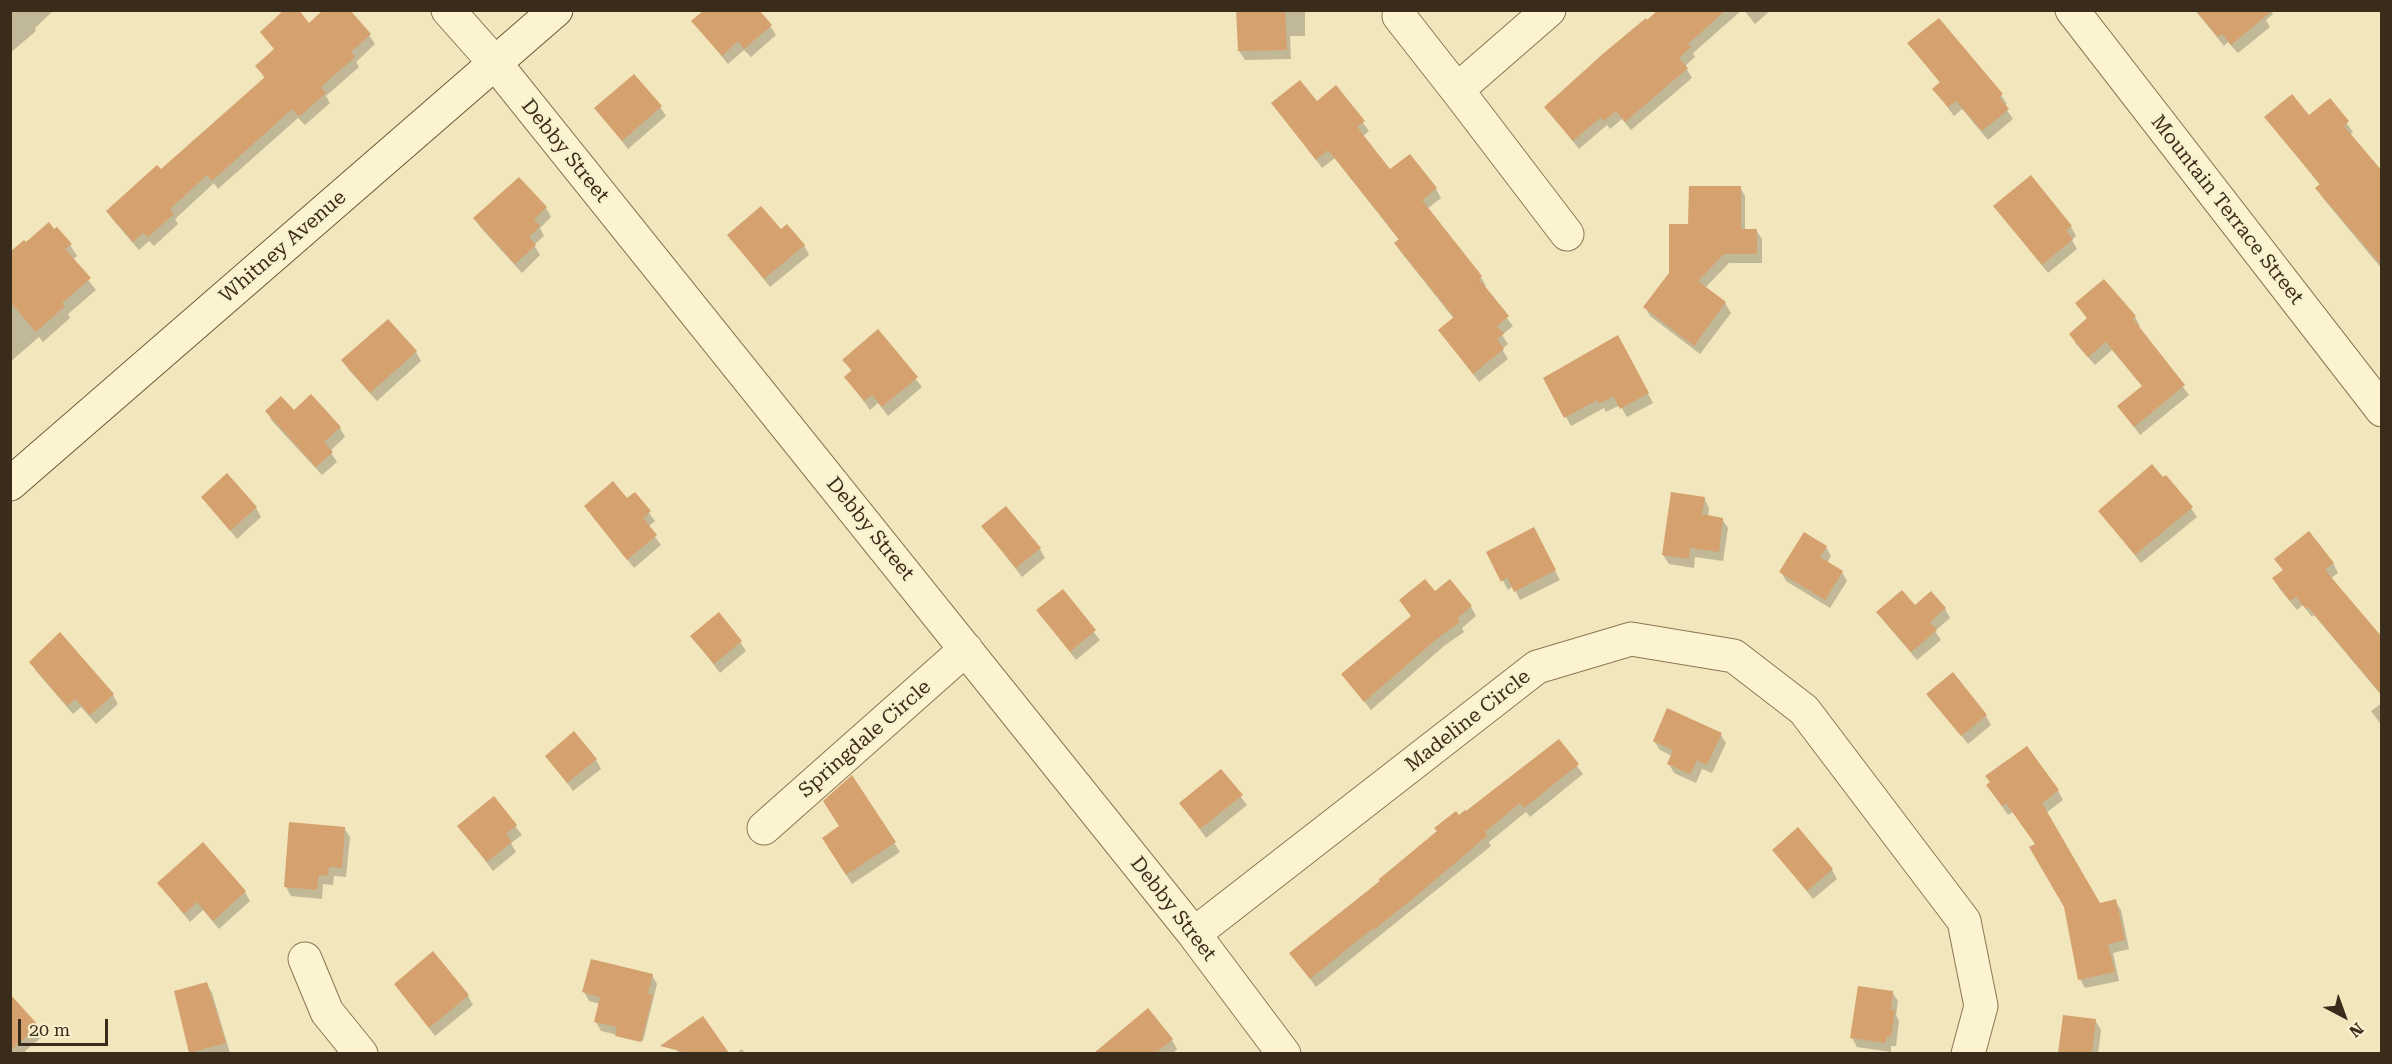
<!DOCTYPE html>
<html>
<head>
<meta charset="utf-8">
<style>
	body { margin:0 }
	#map { position:relative; width:2392px; height:1064px; overflow:hidden; background:#f2e6bd; font-family:"Roboto Serif",serif }
	canvas { display:block }
	.frame { position:absolute; inset:0; border:12px solid #3a2c1a; pointer-events:none }
	.north { position:absolute; left:2314px; top:986px; width:60px; height:60px; -webkit-text-stroke:4px #f9f0cd; paint-order:stroke; rotate:139deg; font-size:16px; font-weight:700; line-height:24px; text-align:center; color:#3a2c1a }
	.north::after { content:''; display:block; margin:auto; width:21px; height:27px; background:#3a2c1a; clip-path:polygon(50% 0,100% 100%,50% 72%,0 100%) }
	.scale { position:absolute; left:18px; top:1019px; width:90px; height:27px; box-sizing:border-box; border:3px solid #3a2c1a; border-top:0; padding-left:8px; font-size:18px; line-height:21px; white-space:nowrap; color:#3a2c1a; -webkit-text-stroke:4px #f9f0cd; paint-order:stroke }
</style>
</head>
<body>
<div id="map">
<canvas width="2392" height="1064"></canvas>
<div class="frame"></div>
<div class="north">N</div>
<div class="scale">20 m</div>
</div>
<script>
const ctx = document.querySelector('canvas').getContext('2d');
ctx.lineJoin = 'round';
function paint(path, color) { ctx.fillStyle = color; ctx.fill(path, 'evenodd'); }
function strokePath(path, color, width, dash) { ctx.strokeStyle = color; ctx.lineWidth = width; ctx.lineCap = dash ? 'butt' : 'round'; ctx.setLineDash(dash || []); ctx.stroke(path); }
function write(font, color, halo, rows, align = 'center') {
  ctx.font = font + ' "Roboto Serif",serif'; ctx.lineWidth = 4.5; ctx.setLineDash([]); ctx.textBaseline = 'middle'; ctx.strokeStyle = halo; ctx.fillStyle = color; for (const [text, x, y, turn = 0] of rows) {
    ctx.save(); ctx.translate(x, y); ctx.rotate((+turn || 0) * Math.PI / 180); ctx.textAlign = isNaN(turn) ? turn : align; if (halo) ctx.strokeText(text, 0, 0); ctx.fillText(text, 0, 0); ctx.restore();
  }
}
paint(new Path2D(`
	M10,10h44l-19,18 1,3 -26,22z
	M1238,10h67v26h-15l1,23 -46,1 -6,-9z
	M1661,10h81l-49,43 2,4 -10,9 7,12 -61,52 -9,-11 -12,10 -3,-4 -28,24 -33,-41z
	M1744,10h27l-16,14z
	M2195,10h76l2,4 -7,6 4,7 -32,26 -10,-11 -4,4z
	M693,21l77,5 6,9 -25,22 -7,-7 -16,14z
	M309,25l60,10 6,9 -19,18 3,5 -33,29 4,7 -25,22 -7,-7 -80,71 -4,-6 -39,36 3,5 -24,22 -5,-5 -10,9 -26,-30 -6,-9 54,-40 104,-92 -8,-13 18,-16 -13,-17z
	M1909,44l92,51 6,9 -3,2 9,13 -25,21 -26,-31 -8,7 -20,-27 7,-5z
	M1336,87l33,44 -7,6 28,34 46,18 5,9 -14,11 54,68 5,9 -2,2 29,38 -11,9 6,9 -6,5 6,10 -29,23 -39,-52 14,-11 -53,-67 -5,-9 3,-3 -64,-82 -13,10 -49,-65h43z
	M2330,100l23,32 -4,3 33,62v72l-60,-72 -5,-9 3,-3 -54,-67 43,-1z
	M660,107l6,9 -38,33 -32,-41z
	M519,179l27,29 5,9 -11,11 4,8 -10,9 6,10 -18,18 -41,-45 -6,-9z
	M1740,187l5,9v34h11l6,9v24h-33l-24,25 20,15 6,10 -31,41 -50,-38 -5,-9 25,-34 19,-48z
	M1995,207l76,20 5,9 -4,4 5,9 -29,24z
	M729,235l75,10 5,10 -39,32z
	M70,245l7,11 -5,4 24,30 -28,24 2,4 -27,24 -4,-5 -29,25v-108z
	M2077,304l58,13 5,9 -2,2 51,67 -49,40 -21,-29 24,-19 -31,-37 -17,15 -19,-21 -5,-10 17,-14z
	M878,332l44,55 -34,29 -10,-13 -8,7 -24,-33 6,-5 -8,-12z
	M1617,337l36,66 -26,14 -7,-12 -14,7 -2,-4 -33,18 -26,-47z
	M416,352l5,9 -44,40 -28,-31 -6,-9z
	M311,396l29,32 5,9 -15,14 7,11 -15,13 -50,-54 -5,-10 27,1z
	M635,494l20,27 -7,6 13,18 -27,23 -48,-62 41,-6z
	M203,497l53,11 5,9 -24,22z
	M1704,498l5,10 -1,9 14,2 6,9 -5,33 -28,-4 -1,11 -25,-4 -6,-9z
	M2191,508l6,9 -56,46 -41,-52z
	M983,527l57,22 5,9 -23,19z
	M1538,538l22,42 -40,20 -7,-14 -5,4 -20,-38z
	M1826,547l5,9 -4,7 15,9 5,9 -17,27 -44,-27 -5,-9z
	M2276,560l57,3 5,10 -8,6 52,64v53l-68,-81 -2,2 -9,-12 -6,5 -18,-22 -5,-9 10,-7z
	M1062,591l38,49 -24,20 -38,-50z
	M1435,593l36,14 5,9 -14,12 2,4 -20,14 -73,64 -28,-36 69,-57 -11,-16z
	M1915,607l30,2 5,9 -15,13 6,9 -24,20 -33,-39 -6,-9z
	M692,636l48,6 6,9 -26,22z
	M31,662l82,33 5,9 -22,20 -15,-17 -8,7 -37,-43z
	M1928,694l58,22 5,9 -23,19z
	M2382,703v23l-11,-15z
	M1720,734l6,9 -14,30 -10,-4 -6,14 -22,-10 -5,-9 3,-8 -12,-6 -6,-9z
	M1559,741l24,33 -53,43 -4,-5 -37,30 2,4 -175,141 -25,-34 168,-136z
	M547,756l49,4 5,9 -28,22z
	M1221,771l26,34 -41,33 -25,-35z
	M852,777l48,75 -48,32 -23,-36 12,-21z
	M2058,791l5,9 -17,13 53,91 16,-3 6,9 8,39 -16,4 6,28 -34,7 -5,-9 -14,-72 -30,-62 -23,-33 -5,3 -14,-20z
	M494,798l28,37 -11,8 5,9 -23,19 -34,-45z
	M344,828l6,9 -4,40 -12,-1 -1,9 -10,-1 -1,15 -31,-3 -5,-9z
	M1774,850l58,20 5,9 -24,20z
	M159,884l86,8 5,9 -31,28 -16,-19 -13,12z
	M652,975l5,9 -14,57 -42,-10 -5,-9 4,-18 -11,-3 -5,-9z
	M206,983l6,10 18,60 -39,1 -15,-62z
	M395,984l73,12 5,9 -38,31z
	M1892,992l6,9 -2,14 3,6 -3,25h-5v6l-34,-5 -5,-9z
	M10,1001l28,26 5,9 -18,15 2,3h-17z
	M2065,1017l30,3 6,10 -3,24h-38z
	M703,1018l25,36h-49l-8,-14z
	M1172,1040l5,9 -5,5h-60l-5,-10z
	M742,1049l3,5h-10z`), '#0003');
paint(new Path2D(`
	M284,10h15l10,13 14,-13h27l21,24 -20,18 4,5 -34,30 5,6 -27,24 -7,-8 -80,72 -5,-6 -37,34 4,5 -26,23 -5,-4 -10,9 -27,-31 51,-46 4,4 104,-92 -10,-11 19,-17 -14,-17z
	M704,10h55l13,15 -28,24 -6,-8 -16,15 -31,-35z
	M1236,10h49l2,40 -49,1z
	M1658,10h68l-38,34 3,3 -12,11 9,10 -36,31 -27,23 -9,-11 -12,10 -3,-4 -28,24 -29,-34 61,-55 41,-34 1,2z
	M2195,10h78l-42,35 -9,-11 -4,3z
	M1939,18l64,76 -4,3 10,12 -27,22 -26,-30 -8,6 -16,-18 8,-7 -33,-39z
	M634,74l28,32 -40,35 -28,-33z
	M1300,80l17,21 19,-16 29,36 -8,6 33,42 20,-15 27,34 -15,12 60,76 -3,3 30,37 -12,10 7,8 -7,5 7,10 -31,25 -35,-44 16,-13 -60,-74 5,-4 -71,-89 -12,10 -45,-57z
	M2292,94l17,21 21,-17 19,23 -5,5 38,45v95l-67,-78 5,-4 -56,-67z
	M2031,175l41,51 -6,5 7,8 -31,26 -49,-59z
	M519,177l28,30 -13,12 6,7 -11,11 7,8 -21,19 -42,-46z
	M1689,186h52v43h16v25h-33l-26,27 28,21 -32,44 -51,-39 26,-34v-49h19z
	M761,206l20,23 6,-5 18,21 -41,34 -37,-44z
	M49,222l5,7 3,-2 15,17 -7,5 26,29 -29,25 3,3 -29,26 -26,-30v-50l14,-12 2,2z
	M2104,279l32,37 -3,3 52,66 -51,42 -17,-21 25,-20 -36,-44 -18,15 -19,-23 18,-16 -12,-15z
	M388,319l29,32 -47,42 -29,-33z
	M878,329l40,48 -36,30 -10,-12 -8,6 -20,-24 8,-7 -10,-10z
	M1618,335l31,58 -29,16 -7,-13 -14,8 -2,-4 -33,18 -21,-40z
	M311,394l30,33 -17,15 9,10 -17,15 -51,-56 16,-15 13,14z
	M2152,464l11,13 3,-2 27,32 -58,48 -37,-44z
	M227,473l30,34 -27,24 -29,-34z
	M613,481l14,17 8,-6 16,19 -8,7 14,17 -30,25 -43,-54z
	M1671,492l34,5 -3,17 21,4 -4,34 -29,-4 -1,11 -27,-4z
	M1006,506l35,42 -25,20 -35,-42z
	M1534,527l22,43 -42,22 -7,-15 -6,5 -15,-30z
	M2309,531l25,32 -9,7 57,67v58l-74,-88 -2,2 -10,-12 -6,4 -18,-23 11,-8 -9,-11z
	M1804,532l23,14 -7,11 23,14 -18,29 -46,-28z
	M1425,579l10,12 15,-12 22,27 -15,12 3,4 -21,15 -75,65 -23,-28 70,-58 -12,-16z
	M1063,589l33,41 -26,22 -34,-42z
	M1902,590l13,15 16,-14 15,17 -16,14 7,8 -26,22 -35,-40z
	M719,612l23,29 -28,23 -24,-28z
	M60,632l54,62 -24,21 -15,-16 -8,7 -38,-44z
	M1953,672l34,43 -26,21 -35,-42z
	M1667,708l55,25 -15,32 -10,-5 -7,14 -23,-10 6,-14 -20,-9z
	M574,731l23,28 -30,24 -22,-27z
	M1559,739l20,25 -55,44 -4,-5 -35,29 2,4 -71,60 -42,34 -1,-2 -63,51 -21,-26 91,-72 -2,-1 59,-49 -3,-3 22,-17 3,4 6,-5 1,1z
	M2027,746l32,44 -17,13 58,100 16,-4 9,41 -17,4 7,28 -37,8 -14,-73 -35,-60 6,-3 -29,-41 -4,3 -16,-21 4,-3 -5,-6z
	M1221,769l22,26 -43,34 -21,-26z
	M852,775l44,67 -50,33 -24,-37 17,-12 -16,-25z
	M494,796l23,29 -11,9 6,8 -25,20 -30,-36z
	M289,822l56,5 -3,41 -13,-1 -1,9 -9,-1 -2,15 -33,-3z
	M1798,827l35,42 -26,22 -35,-41z
	M203,842l43,49 -33,30 -16,-19 -13,12 -27,-31z
	M433,951l36,44 -40,33 -35,-44z
	M591,959l62,15 -5,20 5,1 -12,47 -26,-6 2,-9 -23,-5 6,-25 -18,-5z
	M207,982l19,61 -37,10 -15,-62z
	M1858,986l35,5 -2,19h4l-4,27h-4l-1,6 -36,-5z
	M10,994l29,32 -29,25z
	M1148,1008l25,31 -17,14h-62z
	M2063,1015l33,4 -4,34h-34z
	M703,1016l26,37h-41l-28,-7z`), '#d5a16e');
const minor = new Path2D(`
	M448,10l47,53 699,871 90,120
	M1549,10l-92,80 110,144
	M1399,16l58,74
	M764,828l202,-179
	M1194,934l343,-267 94,-28 103,17 70,54 160,211 17,85 -13,48
	M305,959l22,53 34,42`);
const tertiary = new Path2D(`
	M2072,10l310,400`);
const secondary = new Path2D(`
	M10,484l546,-474`);
strokePath(minor, '#8c7654', 35);
strokePath(tertiary, '#8c7654', 35);
strokePath(secondary, '#6e5737', 35);
strokePath(minor, '#fcf3d1', 33);
strokePath(tertiary, '#fcf3d1', 33);
strokePath(secondary, '#fcf3d1', 33);
write('20px', '#3a2c1a', '#f9f0cd', [
	["Debby Street",565,151,51],
	["Mountain Terrace Street",2227,210,52],
	["Whitney Avenue",283,247,-41],
	["Debby Street",870,529,51],
	["Madeline Circle",1468,721,-38],
	["Springdale Circle",865,739,-41],
	["Debby Street",1173,909,52]
]);
</script>
</body>
</html>
